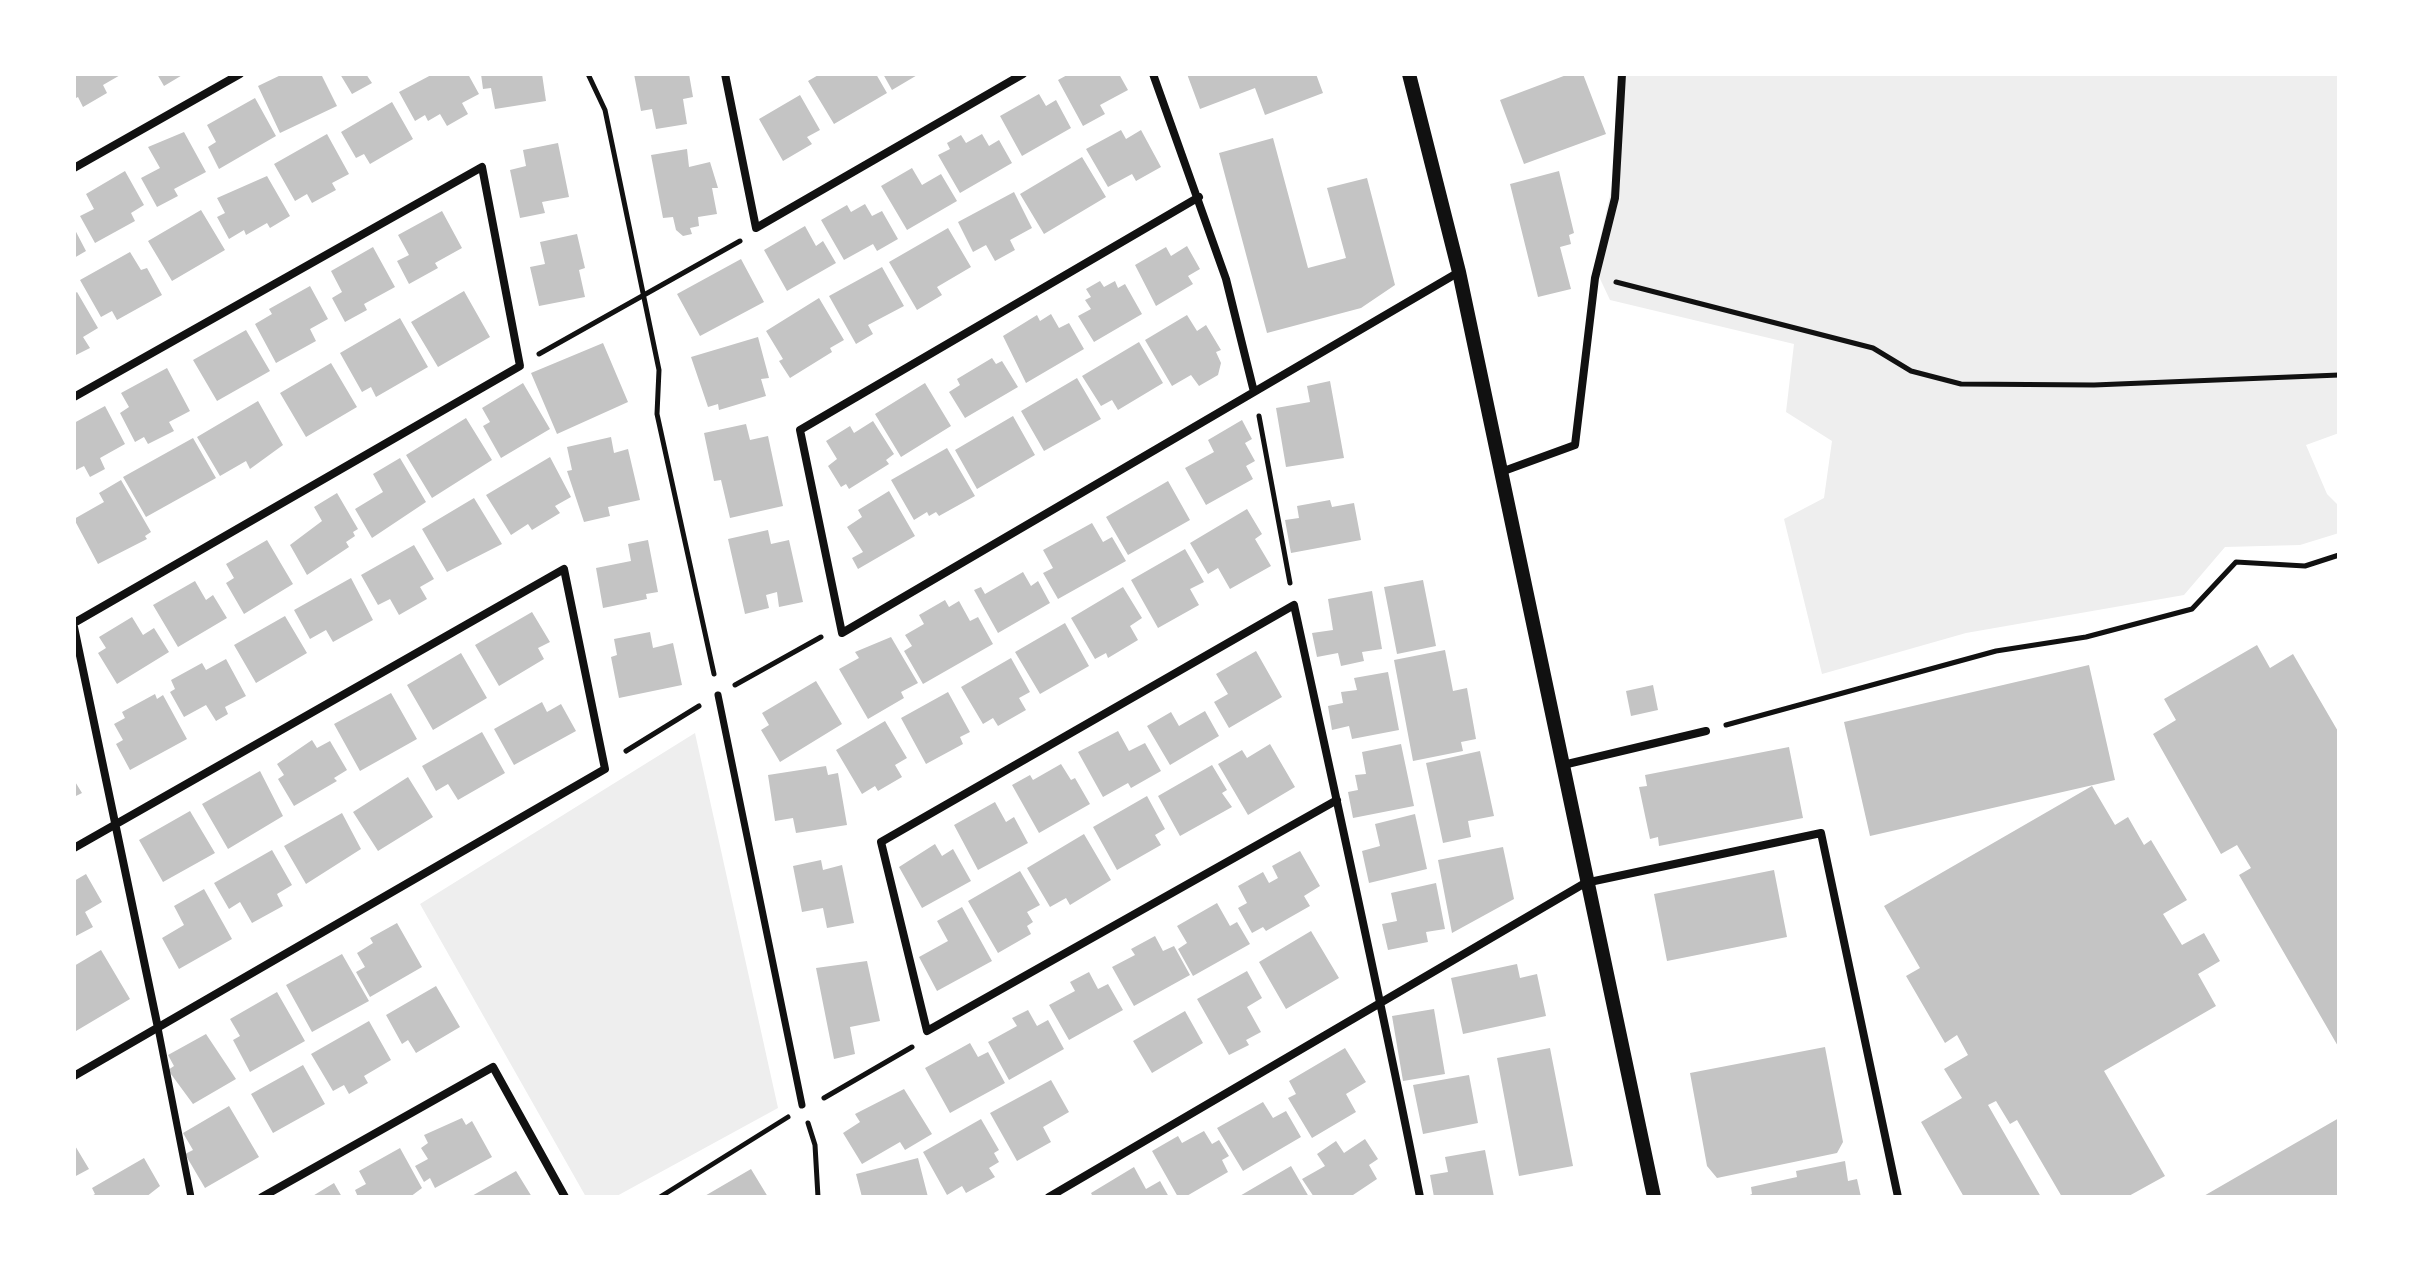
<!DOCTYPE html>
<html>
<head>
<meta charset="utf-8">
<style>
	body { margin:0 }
	#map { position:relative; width:2413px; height:1271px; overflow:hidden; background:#fff; font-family:"Roboto Serif",serif }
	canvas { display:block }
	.frame { position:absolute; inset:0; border:76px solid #fff; pointer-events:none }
</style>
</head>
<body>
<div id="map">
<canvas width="2413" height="1271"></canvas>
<div class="frame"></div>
</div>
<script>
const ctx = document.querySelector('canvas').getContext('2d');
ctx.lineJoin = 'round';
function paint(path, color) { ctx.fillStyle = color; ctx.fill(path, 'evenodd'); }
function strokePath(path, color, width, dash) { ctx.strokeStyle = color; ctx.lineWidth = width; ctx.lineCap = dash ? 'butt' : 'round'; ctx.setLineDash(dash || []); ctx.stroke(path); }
paint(new Path2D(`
	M1618,74h721v359l-33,12 21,49 12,12v27l-39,12 -75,2 -41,48 -218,38 -144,41 -38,-155 40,-21 8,-57 -46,-29 8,-68 -184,-44 -16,-34 18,-80z
	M695,733l83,375 -163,89h-29l-166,-293z`), '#eee');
paint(new Path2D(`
	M74,74h48l-19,11 4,8 -24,14 -5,-10 -4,2z
	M157,74h27l-20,12z
	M283,74h38l16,32 -57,27 -22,-47z
	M340,74h26l6,9 -20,11z
	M433,74h35l11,20 -17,9 6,11 -21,12 -7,-12 -12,7 -3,-6 -10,6 -16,-29z
	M481,74h61l4,27 -51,8 -4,-21 -8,1z
	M634,74h55l4,23 -10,2 4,25 -31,5 -4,-20 -11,2z
	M820,74h56l11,19 -53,31 -26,-43z
	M883,74h36l-27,16z
	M1069,74h50l9,16 -28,15 5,9 -22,12 -25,-46z
	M1187,74h129l7,19 -58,22 -10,-27 -55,21z
	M1569,74h14l23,60 -82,30 -24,-64z
	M1039,94l7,12 10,-6 15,28 -49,28 -22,-40z
	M800,95l20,35 -13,7 5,7 -29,17 -24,-42z
	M255,98l21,38 -57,33 -11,-22 8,-5 -9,-17z
	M392,102l21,37 -43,25 -6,-10 -8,4 -15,-26z
	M1121,130l5,9 15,-9 20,37 -25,14 -4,-7 -24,13 -22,-38z
	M184,132l22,40 -32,17 4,7 -21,11 -16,-29 19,-10 -12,-21z
	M327,134l22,40 -17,9 4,7 -24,13 -5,-9 -12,7 -21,-37z
	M982,134l7,12 10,-6 13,23 -52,30 -22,-38 12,-6 -3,-6 14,-8 5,8z
	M1273,138l35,130 38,-10 -19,-70 40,-10 28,107 -34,23 -94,25 -48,-180z
	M558,143l11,54 -27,5 3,11 -25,5 -10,-48 16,-4 -3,-16z
	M687,149l2,18 21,-5 8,26h-6l5,26 -19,3 1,9 -9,2 2,6 -9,2 -7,-6 -3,-13 -10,1 -12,-63z
	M1082,157l24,40 -62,37 -24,-40z
	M912,168l10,17 19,-11 16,27 -50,29 -26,-44z
	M125,171l19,34 -13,8 4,8 -40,22 -15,-27 14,-7 -8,-15z
	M1559,171l15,62 -5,2 2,9 -11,3 11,42 -33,8 -28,-113z
	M267,176l23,40 -20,12 -3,-5 -21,12 -2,-5 -15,9 -12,-22 8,-4 -8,-15z
	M1014,192l18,36 -22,12 5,10 -20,11 -9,-16 -13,7 -15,-30z
	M865,204l7,12 10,-5 16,28 -21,12 -4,-7 -29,16 -23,-40 26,-15 4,7z
	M201,210l24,40 -53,31 -24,-40z
	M442,211l20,37 -27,15 3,5 -29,16 -12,-23 12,-6 -11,-20z
	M805,226l11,20 7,-5 13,22 -49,28 -23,-41z
	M74,228l12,23 -12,7z
	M948,228l23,39 -34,20 5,8 -25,15 -28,-48z
	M577,234l8,34 -6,2 6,27 -46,9 -9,-39 15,-3 -5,-22z
	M1187,246l13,23 -12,7 5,8 -37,22 -21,-41 31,-18 5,9z
	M373,247l22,40 -31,17 3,6 -22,12 -13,-24 10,-6 -11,-21z
	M130,252l11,18 6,-2 15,27 -45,25 -5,-9 -11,6 -21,-37z
	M741,259l23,43 -64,34 -23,-42z
	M882,267l22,39 -36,19 5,9 -17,10 -27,-48z
	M1100,281l4,6 11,-6 3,7 7,-4 17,30 -48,28 -16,-26 13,-7 -6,-9 6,-3 -5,-8z
	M310,286l18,33 -18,10 6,12 -40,22 -21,-39 17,-10 -3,-5z
	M464,291l26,46 -52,30 -27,-45z
	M77,292l21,36 -15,9 7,11 -16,8v-62z
	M819,298l25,42 -14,8 2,4 -42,26 -11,-17 4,-2 -17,-28z
	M1051,314l8,14 10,-5 15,26 -58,34 -23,-47 34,-21 3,6z
	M1187,315l10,16 9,-6 15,25 -5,2 5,11 -3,12 -19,11 -8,-11 -19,11 -27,-46z
	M400,318l28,49 -52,30 -5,-10 -9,5 -22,-39z
	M246,330l24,41 -53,30 -24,-41z
	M758,337l11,41 -8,1 5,17 -47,14 -1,-6 -10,3 -17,-50z
	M1139,342l24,41 -45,27 -6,-10 -11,6 -19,-30z
	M603,343l25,59 -71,32 -26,-61z
	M992,358l4,6 6,-3 16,26 -53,31 -16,-26 11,-7 -3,-6z
	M331,363l26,44 -51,30 -26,-44z
	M167,368l23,43 -21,11 5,9 -26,13 -4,-7 -9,5 -15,-29 9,-6 -8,-14z
	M1077,378l24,41 -57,32 -23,-40z
	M1330,381l14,77 -58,9 -10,-59 34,-6 -3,-16z
	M523,383l27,46 -49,29 -18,-32 7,-4 -8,-14z
	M925,383l26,43 -50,31 -26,-43z
	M258,401l25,44 -33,24 -4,-8 -26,15 -23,-39z
	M105,406l20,38 -25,14 5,11 -15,8 -6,-11 -10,5v-48z
	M1013,416l22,39 -58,34 -22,-39z
	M466,418l26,42 -60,38 -26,-43z
	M1242,420l10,19 -7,4 10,18 -9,5 7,13 -47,26 -21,-37 29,-16 -6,-12z
	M873,421l21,33 -8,6 3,4 -40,25 -3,-5 -5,3 -13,-21 9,-7 -11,-18 24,-15 4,7z
	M746,424l4,16 18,-4 15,70 -53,12 -9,-38 -7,1 -10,-48z
	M611,437l3,16 14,-4 12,51 -32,7 2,9 -26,6 -17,-51 5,-1 -5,-23z
	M193,438l23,40 -70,39 -23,-40z
	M947,448l28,48 -36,20 -3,-4 -7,4 -2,-4 -13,8 -23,-40z
	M550,457l21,40 -16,9 5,7 -28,17 -4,-6 -17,11 -25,-40z
	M400,458l26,44 -54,36 -17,-29 28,-17 -10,-18z
	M121,480l30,52 -6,4 2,3 -49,25 -24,-45 30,-17 -5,-9z
	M1168,481l22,39 -62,35 -22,-38z
	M889,491l26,45 -57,33 -6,-11 11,-6 -16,-25 15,-10 -4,-7z
	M337,493l21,36 -5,3 2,4 -9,6 3,5 -42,28 -17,-30 32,-24 -8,-14z
	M474,498l28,46 -55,28 -25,-43z
	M1330,500l2,7 22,-4 7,37 -70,13 -6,-33 14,-2 -2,-12z
	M1247,509l15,25 -7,5 16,27 -41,23 -12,-21 -10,6 -18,-31z
	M1092,523l11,19 9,-5 14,24 -68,38 -15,-26 10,-5 -10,-18z
	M768,530l3,14 18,-4 14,62 -24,5 -2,-15 -11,3 3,13 -24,6 -17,-75z
	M267,540l26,44 -49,30 -18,-31 8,-5 -8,-14z
	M648,540l10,52 -12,2 1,5 -44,9 -7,-40 35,-7 -3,-17z
	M414,545l20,34 -14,8 7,12 -28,16 -9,-16 -12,6 -17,-30z
	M1185,549l19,33 -14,7 9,16 -41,23 -27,-48z
	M1023,572l8,14 7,-5 12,22 -52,30 -24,-43 7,-3 4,7z
	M351,578l22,42 -40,22 -7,-12 -16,9 -16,-29z
	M1423,580l13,66 -39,8 -13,-67z
	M195,581l11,19 7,-5 14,23 -49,29 -25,-42z
	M1123,587l19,31 -12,8 8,14 -30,18 -2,-5 -11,6 -24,-41z
	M1372,591l10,58 -20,3 2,9 -23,5 -3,-13 -21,4 -5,-24 21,-3 -5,-31z
	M945,600l4,7 10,-6 11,20 8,-4 15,27 -70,40 -19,-33 8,-5 -7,-11 19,-11 -5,-9z
	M532,612l18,30 -12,6 6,11 -45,27 -24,-41z
	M285,616l22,37 -51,30 -22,-38z
	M132,617l11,18 11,-7 15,24 -52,32 -19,-31 8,-5 -7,-11z
	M1065,623l24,43 -49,28 -25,-42z
	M650,632l3,16 20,-5 9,42 -63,13 -8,-41 6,-2 -3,-16z
	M891,637l27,46 -17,9 3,6 -36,21 -29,-50 20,-11 -4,-6z
	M2257,645l13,23 23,-14 46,79v315l-100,-173 12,-7 -14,-23 -16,9 -68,-120 23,-14 -12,-21z
	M1445,650l8,41 14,-3 9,51 -15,3 2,9 -50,10 -19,-101z
	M1256,651l26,46 -53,31 -15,-26 14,-8 -12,-20z
	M461,653l26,45 -54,32 -26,-45z
	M1011,658l19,34 -11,6 7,12 -28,16 -5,-8 -10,6 -22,-37z
	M226,659l20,37 -21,11 3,7 -12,7 -10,-16 -22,12 -14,-25 5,-3 -4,-9 31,-17 4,7z
	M2089,665l26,115 -245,56 -26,-114z
	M1388,672l11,58 -47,9 -3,-13 -17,4 -4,-24 15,-3 -2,-11 16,-2 -3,-12z
	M816,681l26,43 -62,38 -19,-32 8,-5 -7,-12z
	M1653,685l5,25 -27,6 -5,-25z
	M948,692l22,40 -10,5 3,7 -37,20 -25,-46z
	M391,693l26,46 -57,32 -26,-47z
	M155,694l2,5 6,-4 24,44 -57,31 -14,-26 7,-4 -9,-16 11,-6 -3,-6z
	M542,702l5,10 14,-8 15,27 -62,34 -20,-36z
	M1205,711l14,25 -49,29 -23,-39 24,-14 8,14z
	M885,721l22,37 -12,7 7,12 -24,14 -3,-5 -13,8 -26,-44z
	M1118,731l11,20 16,-8 16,28 -30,17 -3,-5 -25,14 -25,-45z
	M482,732l23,41 -47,27 -10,-16 -12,7 -14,-25z
	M312,740l5,8 13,-7 17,29 -13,8 3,3 -43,25 -16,-27 6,-4 -7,-11z
	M1270,744l25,43 -47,28 -30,-51 24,-14 5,8z
	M1401,744l13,62 -61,12 -5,-26 10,-2 -3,-15 11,-1 -4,-22z
	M1789,747l14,71 -144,28 -1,-9 -8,2 -11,-52 8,-1 -2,-11z
	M1480,751l14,65 -26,5 3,16 -28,6 -17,-80z
	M1061,764l10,16 4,-2 15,26 -51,29 -27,-48 18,-10 3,5z
	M1212,765l15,25 -5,3 10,14 -52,29 -22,-40z
	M826,766l2,9 10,-2 9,52 -51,8 -3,-15 -18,3 -7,-46z
	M260,771l23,45 -55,33 -26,-45z
	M408,777l25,40 -55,34 -25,-39z
	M74,780l8,13 -8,4z
	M2092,786l23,39 13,-8 16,28 7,-5 36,60 -24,14 19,31 22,-12 16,28 -22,13 18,32 -112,65 61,105 -38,21h-65l-45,-77 -7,4 -14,-23 -8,4 53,92h-77l-43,-75 41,-24 -18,-29 24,-14 -11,-20 -12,8 -39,-67 14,-8 -36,-62z
	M1147,796l18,33 -10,6 6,10 -44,25 -24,-43z
	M995,802l11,20 8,-5 14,26 -50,27 -24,-45z
	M190,811l25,42 -52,29 -24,-42z
	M342,813l19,36 -55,35 -22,-38z
	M1415,814l12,55 -58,14 -7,-32 18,-5 -5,-22z
	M1084,834l27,46 -41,25 -4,-7 -16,9 -23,-39z
	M935,844l7,12 11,-7 18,32 -49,27 -23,-41z
	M1503,847l11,52 -62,34 -14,-73z
	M272,850l20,35 -15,9 6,12 -31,17 -12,-21 -11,7 -15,-26z
	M1300,851l20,35 -16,10 6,10 -44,25 -3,-4 -11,6 -14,-25 9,-5 -9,-17 25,-14 6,11 9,-5 -6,-12z
	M821,860l2,10 19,-5 12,58 -27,5 -4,-20 -21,4 -9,-46z
	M1774,870l13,67 -120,24 -13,-67z
	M1020,871l20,34 -13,7 6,10 -6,4 4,8 -33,19 -30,-52z
	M86,874l16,28 -17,10 8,15 -19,10v-56z
	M1436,883l9,46 -19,3 2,10 -40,8 -6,-26 15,-3 -6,-28z
	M204,889l28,50 -53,30 -17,-31 22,-13 -10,-19z
	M1217,903l13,23 7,-4 13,22 -57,32 -15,-27 9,-6 -10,-17z
	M962,907l30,54 -55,30 -18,-34 29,-16 -11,-20z
	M397,923l25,44 -52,30 -14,-25 9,-5 -8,-14 16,-10 -3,-5z
	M1311,931l28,47 -53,31 -27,-47z
	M1155,936l8,15 11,-5 16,29 -56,31 -22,-39 23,-12 -4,-6z
	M101,950l29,49 -54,32 -2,-65z
	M342,954l27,47 -57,31 -26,-47z
	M867,961l13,60 -30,6 5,27 -21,5 -18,-91z
	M1517,964l3,14 17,-4 9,42 -83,18 -12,-56z
	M1247,971l15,27 -15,9 14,25 -15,8 3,5 -20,10 -32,-56z
	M1089,972l9,17 10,-5 15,26 -54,30 -20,-35 26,-14 -5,-9z
	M436,986l24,41 -44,26 -8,-13 -6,4 -16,-29z
	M277,992l28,49 -55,31 -17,-32 7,-4 -10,-17z
	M1434,1009l11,65 -42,7 -11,-65z
	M1028,1010l9,16 11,-6 16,29 -55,31 -21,-38 29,-16 -5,-8z
	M1185,1011l18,32 -51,30 -19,-32z
	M369,1021l22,39 -27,16 4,7 -19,11 -5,-9 -11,6 -22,-37z
	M206,1034l30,45 -43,25 -25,-34 6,-4 -6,-11z
	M970,1043l8,14 10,-5 17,31 -55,30 -25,-45z
	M1825,1047l18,95 -6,11 -120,25 -10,-12 -17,-93z
	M1345,1048l21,34 -20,12 10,18 -44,26 -24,-40 8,-4 -7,-13z
	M1550,1048l23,118 -54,10 -22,-118z
	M303,1065l22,39 -52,29 -22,-39z
	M1469,1075l9,48 -55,11 -10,-49z
	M1051,1080l18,32 -26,15 8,15 -34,19 -27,-48z
	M904,1089l28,45 -27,16 -5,-8 -38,22 -19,-31 17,-11 -5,-8z
	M1263,1102l10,16 13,-7 15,26 -58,34 -26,-43z
	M229,1106l30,51 -54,31 -20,-34 8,-4 -10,-17z
	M462,1118l4,7 6,-4 20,36 -57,31 -5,-10 -6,4 -9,-16 13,-7 -7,-11 7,-5 -4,-8z
	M2339,1118v79h-137z
	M981,1119l18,31 -5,3 5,9 -10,6 6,9 -29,16 -4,-7 -15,9 -24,-43z
	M1204,1131l8,13 7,-4 10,16 -7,4 6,12 -43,25h-7l-26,-46 26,-15 4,7z
	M1365,1139l13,20 -9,6 8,14 -27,18h-36l-12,-18 23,-13 -8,-12 19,-13 8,12z
	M74,1144l15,25 -15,8z
	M400,1148l22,40 -12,9h-52l-3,-7 11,-6 -7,-13z
	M1485,1150l9,47h-60l-4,-22 18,-3 -3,-15z
	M144,1158l16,28 -14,11h-56l5,-3 -3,-6z
	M918,1158l10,39h-66l-6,-23z
	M1845,1161l3,20 9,-2 4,18h-116l7,-3 -1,-7 46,-10 -1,-6z
	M1291,1166l18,31h-71z
	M1134,1167l12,22 14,-8 9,16h-76l-2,-4z
	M751,1169l17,28h-65z
	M516,1171l16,26h-62z
	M334,1183l8,14h-31z`), '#c4c4c4');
strokePath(new Path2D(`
	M588,74l17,36 54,260 -2,44 57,260
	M1616,282l257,66 38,23 50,13 133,1 245,-10
	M539,354l201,-113
	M1259,416l31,167
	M735,685l86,-48
	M1726,725l270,-74 90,-14 106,-28 44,-47 69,4 34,-11
	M626,751l73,-45
	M824,1098l88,-51
	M808,1123l7,22 3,52
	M660,1197l128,-80`), '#111', 5);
strokePath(new Path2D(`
	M718,695l84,410
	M158,1028l33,169`), '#111', 7);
strokePath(new Path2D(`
	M725,74l31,154 267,-154
	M1153,74l73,205 28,113 205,-120
	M74,168l166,-94
	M1199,197l-399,233 42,203 412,-241
	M74,397l408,-230 38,199 -446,257
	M1501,472l74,-27 20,-167 20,-80 7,-124
	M74,627l84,401
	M1563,765l143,-34
	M1337,800l-410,231 -46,-189 413,-237c43,197 87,394 126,592
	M74,848l490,-279 41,200 -531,307
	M262,1197l231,-130 72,130
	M1049,1197l536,-314 236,-50 77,364`), '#111', 8);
strokePath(new Path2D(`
	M1409,74l50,198 195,925`), '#111', 14);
</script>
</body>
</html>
